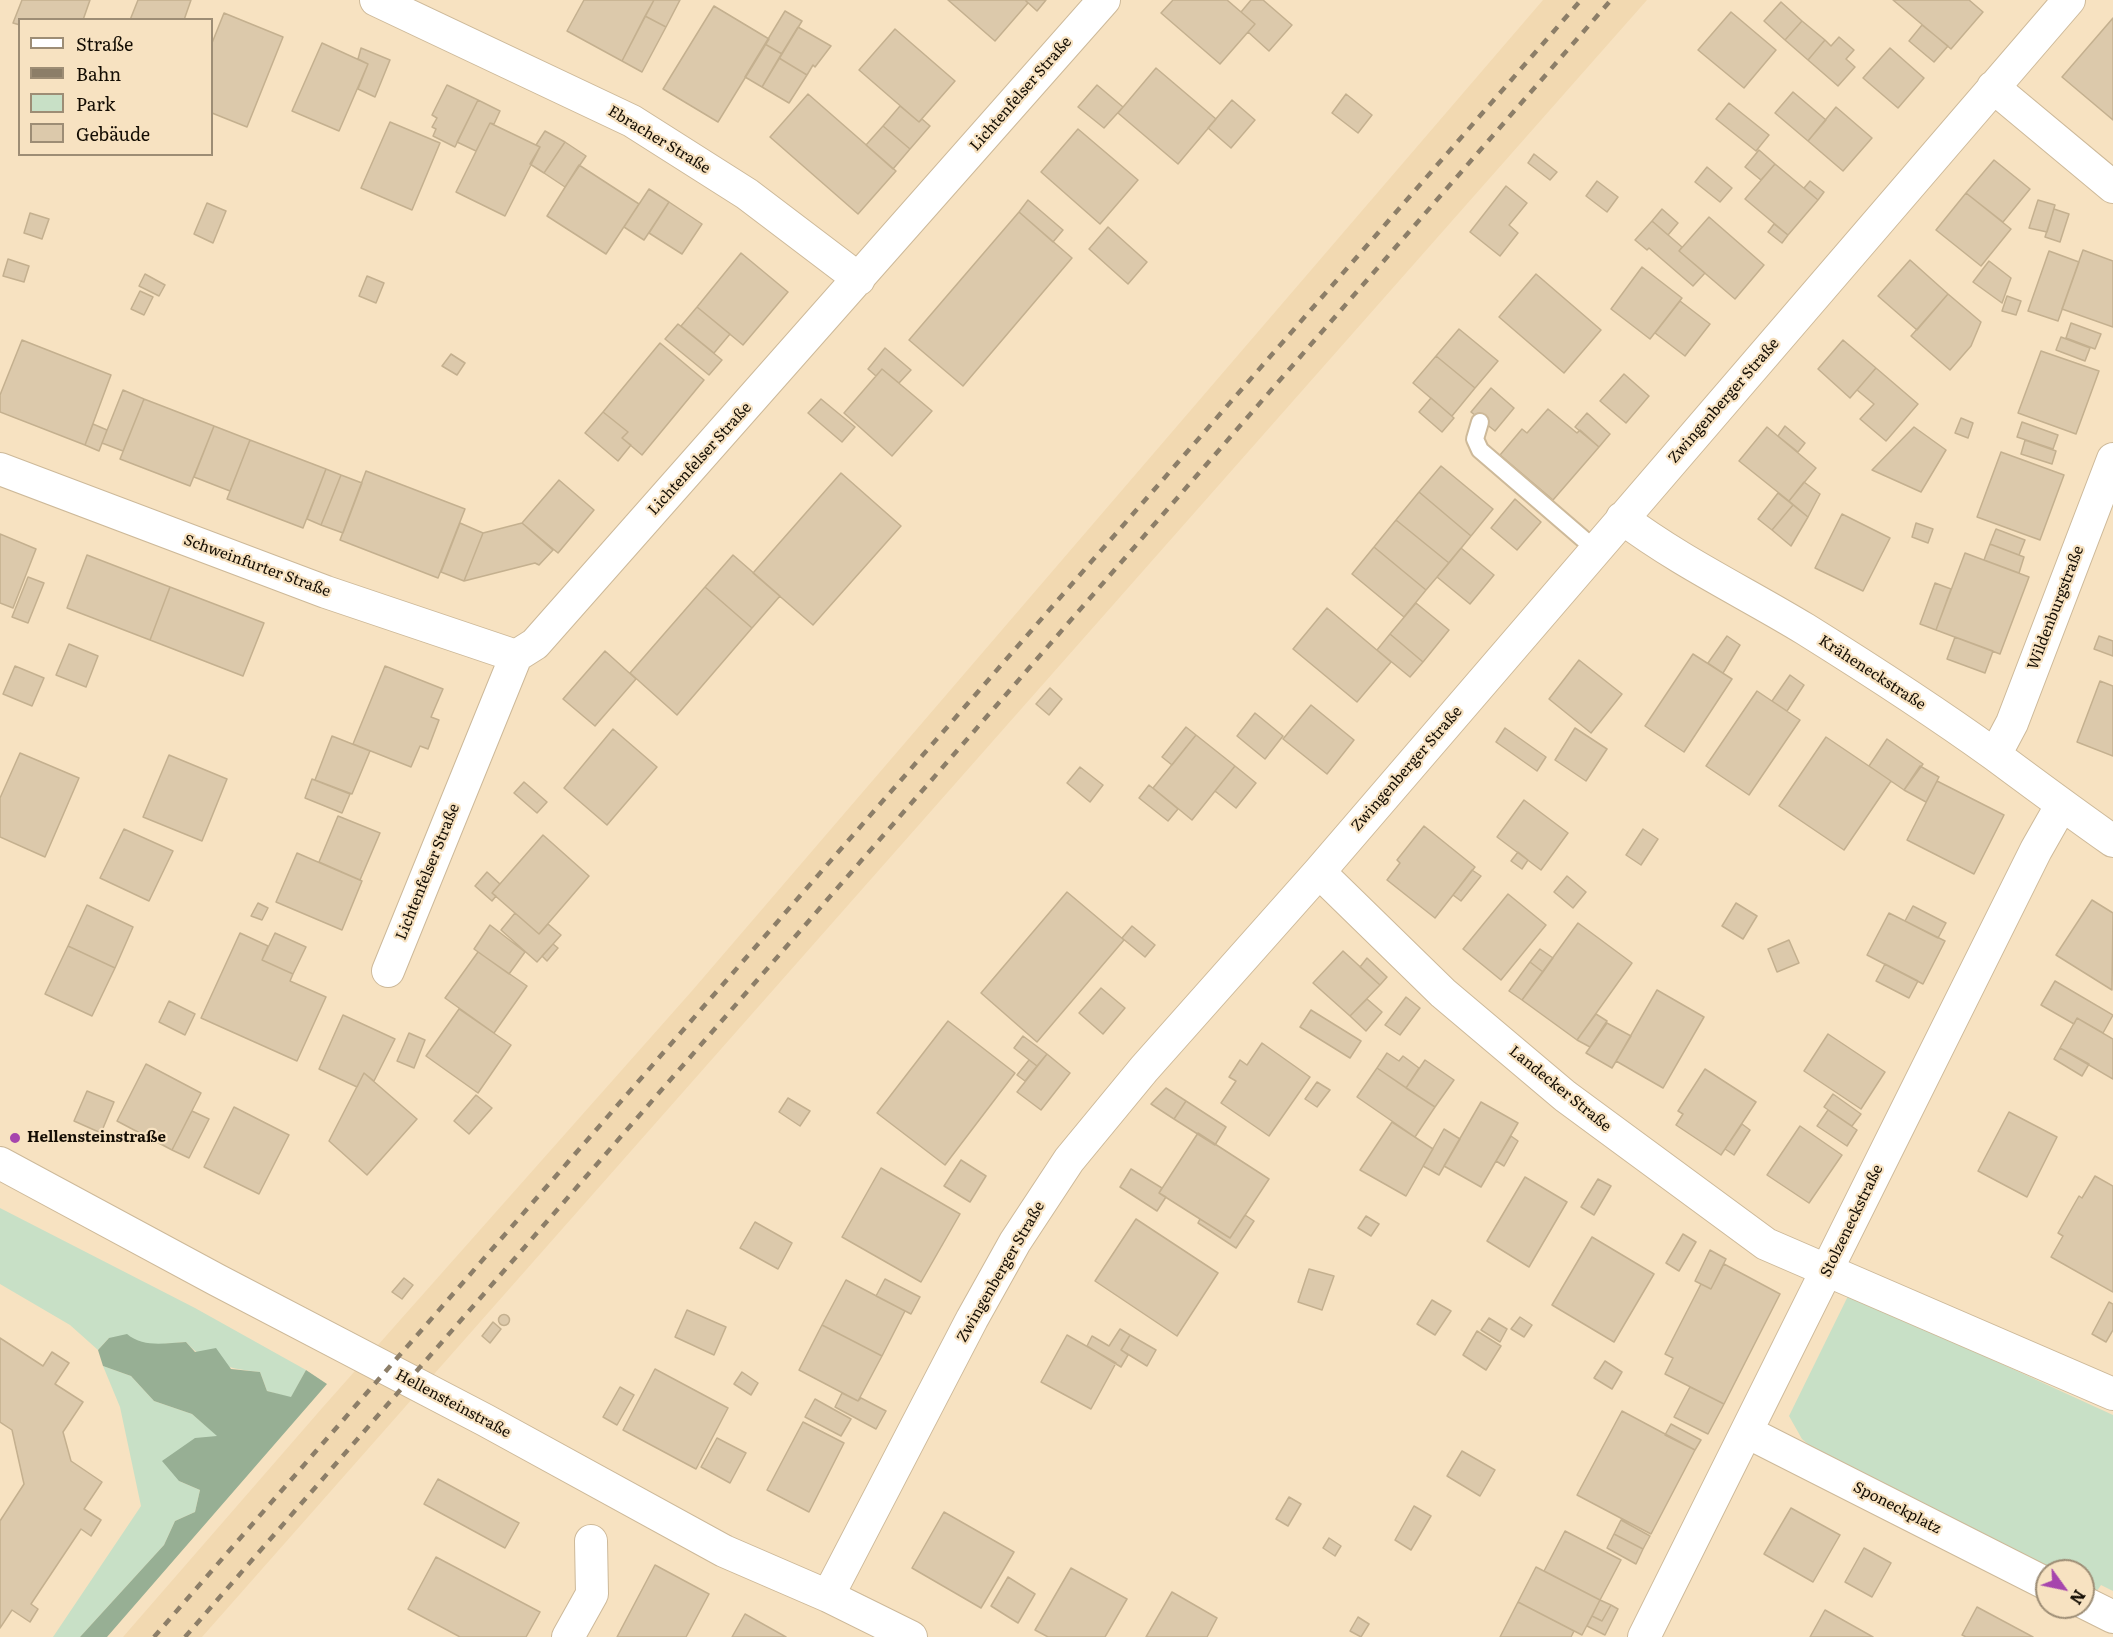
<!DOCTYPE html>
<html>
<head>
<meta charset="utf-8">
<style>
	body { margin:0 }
	#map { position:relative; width:2113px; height:1637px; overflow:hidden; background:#f7e2c1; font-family:Literata,serif }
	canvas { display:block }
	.legend { position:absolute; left:18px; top:18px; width:195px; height:138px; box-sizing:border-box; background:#f7e2c1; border:2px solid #9d8d75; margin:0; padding:8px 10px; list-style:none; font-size:18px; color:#150e04 }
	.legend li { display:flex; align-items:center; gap:12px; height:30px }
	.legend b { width:30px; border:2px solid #9d8d75 }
	.north { position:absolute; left:2035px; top:1559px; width:60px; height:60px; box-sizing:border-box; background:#f7e2c1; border:2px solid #9d8d75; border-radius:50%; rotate:123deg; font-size:16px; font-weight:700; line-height:24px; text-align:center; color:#150e04 }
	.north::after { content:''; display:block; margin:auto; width:21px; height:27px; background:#a645ad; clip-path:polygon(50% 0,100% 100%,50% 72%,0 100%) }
</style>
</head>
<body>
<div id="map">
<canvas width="2113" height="1637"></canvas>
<ul class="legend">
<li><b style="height:8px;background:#fff"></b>Straße</li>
<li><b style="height:8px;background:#8c7e68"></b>Bahn</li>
<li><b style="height:16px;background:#c8e0c6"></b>Park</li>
<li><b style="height:16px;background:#dcc9ab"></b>Gebäude</li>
</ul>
<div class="north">N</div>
</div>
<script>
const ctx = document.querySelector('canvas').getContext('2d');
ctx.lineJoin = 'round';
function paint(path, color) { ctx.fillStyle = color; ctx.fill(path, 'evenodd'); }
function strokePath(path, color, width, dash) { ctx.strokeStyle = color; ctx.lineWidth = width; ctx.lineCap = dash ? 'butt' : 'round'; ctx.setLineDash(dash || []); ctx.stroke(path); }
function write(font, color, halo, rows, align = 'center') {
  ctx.font = font + ' Literata,serif'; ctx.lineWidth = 4.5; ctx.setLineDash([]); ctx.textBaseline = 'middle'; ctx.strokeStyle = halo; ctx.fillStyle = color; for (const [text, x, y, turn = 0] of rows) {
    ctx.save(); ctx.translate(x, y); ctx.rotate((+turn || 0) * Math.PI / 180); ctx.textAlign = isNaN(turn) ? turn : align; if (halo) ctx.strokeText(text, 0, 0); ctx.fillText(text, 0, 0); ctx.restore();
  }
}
paint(new Path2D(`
	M1543,0h104l-1445,1637h-79l200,-230 368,-415z`), '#f2d9b1');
paint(new Path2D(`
	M0,1208l195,100 111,62 -15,28 -24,-7 -7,-19c-28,-3 -55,-8 -74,-30l-33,3 -44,-7 -11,12 -28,-25 -70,-41z
	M1849,1294l264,121v176l-12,-6 -6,9 -12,-6v-17h-36l-141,-67 -95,-57 -9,-8 -13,-23z
	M103,1366l28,10 23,25 38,13 26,22 -39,45 21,9 -5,22 -20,9 -11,24 -84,92h-27l88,-131 -21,-99z`), '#c8e0c6');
paint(new Path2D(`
	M127,1334c17,14 38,9 59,8l9,10 21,-4 15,21 29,3 7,19 24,6 15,-27 21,14 -220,253h-27l84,-92 11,-24 20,-9 5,-22 -21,-9 -17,-20 33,-23 22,-2 -25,-22 -38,-13 -23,-25 -28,-10 -5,-16 11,-12z`), '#97af94');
const building = new Path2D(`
	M22,0h68l-7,20h-63v5l-7,-2z
	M138,0h53l-7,20h-54z
	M584,0h70l-32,61 -55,-30z
	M654,0h26l-14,27 -21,-11z
	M948,0h77l3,3 -33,38z
	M1025,0h21l-9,11z
	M1173,0h54l28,24 -35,40 -59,-51z
	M1251,0h12l29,25 -23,26 -21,-19 7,-8 -14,-12z
	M1893,0h76l14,12 -32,37z
	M1781,2l21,19 -17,19 -21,-19z
	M714,6l55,33 -51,83 -55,-33z
	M785,11l17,10 -20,33 -17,-10z
	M1731,12l45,38 -32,38 -46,-38z
	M224,13l59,24 -36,90 -35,-14v-70z
	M645,16l21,11 -24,45 -20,-11z
	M2113,18v102l-51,-43z
	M1802,21l23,19 -17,20 -23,-20z
	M1922,25l26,21 -14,16 -25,-21z
	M798,27l33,19 -16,21 -2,-2 -6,10 -28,-17z
	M895,29l60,52 -36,41 -60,-52z
	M1839,37l15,13 -8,9 9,8 -17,19 -30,-26 17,-20 6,6z
	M322,43l46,21 -29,67 -47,-20z
	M765,44l17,10 -20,33 -17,-10z
	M361,48l29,12 -15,37 -17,-8 10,-25 -10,-5z
	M1890,48l34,30 -26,30 -35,-30z
	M779,58l28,17 -18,28 -27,-16z
	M1156,68l60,51 -38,45 -60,-51z
	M447,85l31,15 -23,47 -22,-11 3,-7 -4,-2 5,-9 -5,-3z
	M1097,85l26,22 -19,21 -26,-21z
	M1793,92l33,28 -18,21 -33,-28z
	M808,94l88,77 -38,43 -88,-77z
	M1346,94l26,21 -14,18 -26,-20z
	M478,100l22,11 -6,13 -4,-1 -14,28 -19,-9z
	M1232,100l23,20 -24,28 -23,-20z
	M1729,103l40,32 -13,16 -40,-32z
	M900,106l19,16 3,-3 8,7 -20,23 -27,-23z
	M1836,107l36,31 -29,33 -35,-30z
	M390,122l50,21 -28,67 -51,-22z
	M490,123l50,24 -35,69 -49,-24z
	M883,126l27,23 -17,20 -27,-24z
	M1078,129l60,51 -38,44 -59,-52z
	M545,131l20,11 -21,31 -14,-9 10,-17 -4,-2z
	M565,142l21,14 -21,31 -21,-14z
	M1759,150l16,14 -14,16 -16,-13z
	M1534,154l23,18 -7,8 -22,-17z
	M1994,160l36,29 -27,33 -37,-29z
	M1775,164l43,36 -30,35 -43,-36z
	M579,165l60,39 -33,50 -59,-38z
	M1707,167l25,21 -12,14 -25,-20z
	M1597,181l21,16 -11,15 -21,-16z
	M1810,181l14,11 -6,8 -14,-12z
	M1506,186l21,17 -18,22 9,8 -18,23 -30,-24z
	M649,189l20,13 -25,38 -20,-13z
	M1966,193l45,36 -30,37 -45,-36z
	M1028,200l35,30 -10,12 -34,-30z
	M2038,200l17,5 -8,27 -18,-4z
	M669,202l33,22 -20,30 -33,-21z
	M207,203l19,8 -13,32 -19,-9z
	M1662,209l16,14 -10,12 -16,-14z
	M2054,209l15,5 -9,28 -15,-5z
	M1019,212l53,46 -109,128 -54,-46z
	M30,213l19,6 -7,20 -18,-6z
	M1709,217l55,48 -29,34 -56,-48z
	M1652,221l30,26 -3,4 26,22 -12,13 -44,-38 -2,2 -12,-10z
	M1774,224l14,11 -6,8 -14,-11z
	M1108,227l39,35 -19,22 -39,-35z
	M2083,250l30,11v66l-51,-18z
	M2049,251l30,11 -21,59 -30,-10z
	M741,253l47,39 -45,53 -46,-38z
	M8,259l21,7 -5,16 -21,-6z
	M1910,260l38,34 -31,36 -39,-34z
	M1989,261l22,17 -9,25 -29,-21z
	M1642,267l40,31 -32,41 -39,-30z
	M145,274l20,11 -6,11 -20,-10z
	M1536,274l65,56 -37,43 -65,-56z
	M367,276l17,7 -8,20 -17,-7z
	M140,291l13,6 -9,18 -13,-6z
	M1948,294l33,28 -10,24 -21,24 -39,-34z
	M2007,296l14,5 -5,14 -14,-4z
	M1680,301l30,23 -25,32 -30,-23z
	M697,307l33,27 -16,19 -33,-27z
	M2071,323l30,11 -6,15 -29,-11z
	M678,324l44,36 -13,15 -44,-36z
	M1459,329l39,32 -23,27 -39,-32z
	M2061,337l29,11 -5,13 -29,-11z
	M22,340l89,35 -26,70 -85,-33v-17z
	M1843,340l33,28 -26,30 -32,-29z
	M660,343l44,37 -62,75 -20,-17 6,-6 -25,-20z
	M885,348l26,22 -12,13 -17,-14 -6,7 -8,-7z
	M2041,351l58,20 -23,63 -58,-21z
	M451,354l14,9 -8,12 -15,-9z
	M1436,356l39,32 -23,28 -39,-33z
	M1876,368l42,36 -32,37 -26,-22 14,-15 -17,-14z
	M882,369l50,42 -40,45 -48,-43z
	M1624,374l25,22 -23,27 -26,-22z
	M1491,388l23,20 -19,23 -24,-19z
	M123,390l21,9 -21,52 -21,-8z
	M1431,398l23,20 -12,14 -23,-20z
	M144,399l70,27 -24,60 -70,-27z
	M821,399l34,28 -13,15 -34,-29z
	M1548,409l29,24 3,-3 19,17 -46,53 -53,-45 22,-26 5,4z
	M603,412l25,20 -6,6 9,7 -13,16 -33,-28z
	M1587,413l23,21 -11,13 -24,-20z
	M1961,418l12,5 -5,15 -13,-5z
	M2022,422l36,13 -5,14 -36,-12z
	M93,424l14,6 -8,21 -14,-6z
	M214,426l36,14 -20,51 -36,-14z
	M1785,426l20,17 -7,9 -20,-16z
	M1767,427l49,41 -27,33 -50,-40z
	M1914,427l32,23 -25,42 -49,-22z
	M250,440l76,29 -23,59 -76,-29z
	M2025,440l31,11 -4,13 -31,-10z
	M2001,452l63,23 -24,65 -63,-23z
	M1441,466l52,43 -22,27 -52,-44z
	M326,469l15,6 -20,50 -14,-6z
	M366,471l99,38 -27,69 -98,-38z
	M841,473l60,53 -88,99 -60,-52z
	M341,475l21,8 -19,50 -22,-8z
	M559,480l35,30 -36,43 -36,-30z
	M1804,482l16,12 -12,23 -19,-16z
	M1419,492l52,44 -22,27 -53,-43z
	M1778,493l15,12 -21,25 -14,-11z
	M1515,499l26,23 -24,28 -26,-22z
	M1793,505l15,12 -17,29 -19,-16z
	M1842,514l48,24 -27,53 -48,-23z
	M1396,520l53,43 -23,27 -52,-43z
	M460,523l23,10 -19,48 -23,-9z
	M522,523l31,27 -14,15 -4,-2 -71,18 19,-48z
	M1916,523l17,6 -5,14 -16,-6z
	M1996,529l29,11 -6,15 -29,-11z
	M0,534l36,15 -23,59 -13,-5z
	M1990,544l34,13 -5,16 -35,-13z
	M1374,547l52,43 -22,27 -52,-43z
	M1461,548l33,27 -24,29 -33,-27z
	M1965,553l64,24 -29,77 -64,-24z
	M87,555l83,32 -20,53 -83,-32z
	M733,555l47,41 -28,32 -47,-41z
	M28,577l16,6 -16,40 -16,-6z
	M1935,583l16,6 -15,41 -16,-6z
	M170,587l94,36 -21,53 -93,-36z
	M705,587l47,41 -75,87 -47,-42z
	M1416,603l33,27 -26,32 -33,-28z
	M1327,608l64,54 -34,40 -64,-53z
	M1390,634l33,28 -13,15 -33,-27z
	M1727,636l13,9 -17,28 -15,-10z
	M2099,636l14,5v15l-19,-7z
	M1955,637l38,14 -8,22 -38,-14z
	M69,644l29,12 -12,31 -30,-12z
	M605,651l31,28 -41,47 -32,-27z
	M1693,654l39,25 -48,73 -39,-26z
	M1579,660l43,34 -31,39 -42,-34z
	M15,666l29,12 -12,28 -29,-12z
	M385,666l58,23 -12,28 8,3 -11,29 -8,-3 -9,21 -58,-23z
	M1790,675l14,10 -17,26 -15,-10z
	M2100,681l13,5v70l-36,-14z
	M1050,688l12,11 -13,16 -13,-11z
	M1757,691l43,29 -51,75 -43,-29z
	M1311,705l43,35 -27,34 -44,-35z
	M1255,713l28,23 -18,23 -28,-23z
	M1186,727l10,8 -24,30 -10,-8z
	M1505,728l41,29 -9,14 -41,-29z
	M1575,728l32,21 -21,32 -31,-21z
	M613,729l44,38 -50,58 -43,-37z
	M1196,735l39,31 -43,54 -39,-32z
	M332,736l38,15 -18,43 -37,-14z
	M1826,737l65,44 -47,69 -65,-44z
	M1887,739l36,25 -19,26 -35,-24z
	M20,753l59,25 -34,79 -45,-20v-39z
	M169,755l58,24 -25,62 -59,-24z
	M1235,766l21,17 -20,25 -21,-17z
	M1920,766l19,11 -13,25 -22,-12z
	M1080,767l23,18 -13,17 -23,-19z
	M312,779l38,15 -8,19 -37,-15z
	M1937,781l67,34 -30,59 -67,-34z
	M524,782l23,20 -10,11 -23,-20z
	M1149,785l29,24 -10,12 -29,-23z
	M1524,800l44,33 -27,37 -44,-33z
	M338,816l42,17 -20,47 -41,-18z
	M1424,826l51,41 -40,51 -48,-38 13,-17 -3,-3z
	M124,829l49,22 -24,50 -49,-23z
	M1643,829l15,10 -17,26 -15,-10z
	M543,835l46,41 -50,58 -47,-41z
	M1518,852l10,8 -6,9 -11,-8z
	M297,853l65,28 -20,49 -66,-28z
	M1472,870l9,6 -20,25 -8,-6z
	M487,872l13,12 -8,9 4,3 -4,5 -17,-15z
	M1567,876l19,16 -13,16 -19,-16z
	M1067,892l57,48 -87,102 -56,-49z
	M1508,894l38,31 -45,55 -38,-31z
	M2092,900l21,13 -1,77 -56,-35z
	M258,903l10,5 -6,12 -11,-4z
	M1736,903l21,13 -14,23 -21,-13z
	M87,905l46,22 -18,41 -47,-22z
	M1913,906l33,17 -8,15 -33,-17z
	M515,913l24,21 9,-10 13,11 -24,27 -36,-32z
	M1889,913l56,28 -22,43 -56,-29z
	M1578,923l54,40 -55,77 -55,-40z
	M490,925l35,27 -16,22 -35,-25z
	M1132,926l23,19 -10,12 -23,-19z
	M240,933l28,13 -6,14 31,14 -3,7 36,16 -29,64 -96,-43z
	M275,933l31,14 -13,27 -31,-14z
	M1789,940l10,23 -22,9 -9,-23z
	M553,944l5,4 -11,13 -5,-5z
	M68,946l47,22 -23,48 -47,-22z
	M1540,949l13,9 -10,14 -13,-10z
	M1343,951l37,34 -30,31 -37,-33z
	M478,952l49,34 -33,47 -49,-35z
	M1367,958l20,19 -7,8 -20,-18z
	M1530,962l13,10 -21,28 -13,-9z
	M1885,964l33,17 -9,17 -33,-17z
	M2055,981l58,34 -10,18 -26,-15 -3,6 -33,-19z
	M1101,988l24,20 -22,26 -24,-21z
	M1657,990l47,27 -41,71 -47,-27z
	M1406,997l14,11 -20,27 -15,-10z
	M1367,999l15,13 -16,19 -16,-15z
	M169,1001l26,13 -10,21 -26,-13z
	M459,1009l52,36 -33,48 -52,-37z
	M1311,1010l50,31 -11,17 -50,-31z
	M1596,1014l11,7 -17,26 -13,-7z
	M343,1015l52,24 -21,42 -10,-8 -7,14 -38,-18z
	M2077,1018l36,21v40l-53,-31z
	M948,1021l67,52 -70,92 -68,-52z
	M1607,1023l24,13 -19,32 -26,-15z
	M409,1033l16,7 -11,28 -17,-7z
	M1828,1034l57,38 -24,37 -57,-38z
	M1023,1036l24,18 -10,12 -23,-18z
	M1262,1043l48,34 -41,59 -48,-33 15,-22 -7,-4 11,-17 7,5z
	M2060,1048l29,16 -7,12 -28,-17z
	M1387,1053l12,8 4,-5 16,12 -13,20 -29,-20z
	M1047,1054l23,19 -29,37 -24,-18z
	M1029,1060l8,6 -12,15 -8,-6z
	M1425,1060l29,20 -19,27 -29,-19z
	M146,1064l55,29 -29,57 -55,-29z
	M1377,1068l58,39 -20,30 -58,-40z
	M1705,1069l51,33 -35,53 -45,-30 7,-11 -5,-3z
	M364,1073l53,46 -50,56 -38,-34z
	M1317,1082l13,8 -13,17 -12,-8z
	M1166,1088l20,13 -12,18 -23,-15z
	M87,1091l27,11 -13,31 -27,-12z
	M1833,1094l28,20 -9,12 -28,-19z
	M476,1095l16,13 -23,26 -15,-13z
	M788,1098l22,13 -10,15 -21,-14z
	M1186,1101l40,26 -11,18 -41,-26z
	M1481,1102l37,21 -37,64 -37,-21z
	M234,1107l55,28 -30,59 -55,-27z
	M1828,1110l29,20 -10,16 -30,-20z
	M192,1111l17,8 -20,39 -17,-8z
	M2009,1112l48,25 -30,60 -49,-26z
	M1392,1122l41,27 -27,47 -46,-26z
	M1742,1124l8,6 -16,25 -9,-6z
	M1800,1126l42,29 -33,48 -42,-28z
	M1444,1129l16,10 -21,36 -16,-9z
	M1198,1133l71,46 -39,59 -71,-45z
	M1511,1136l7,5 -14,25 -8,-5z
	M961,1160l25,16 -16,26 -26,-16z
	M881,1168l79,46 -39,68 -79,-45z
	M1131,1169l31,19 -3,5 7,4 -9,14 -37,-24z
	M2095,1176l18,10v106l-62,-35 12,-21 -5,-3 21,-37 3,2z
	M1525,1177l42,25 -38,65 -42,-26z
	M1598,1179l13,7 -17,29 -13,-8z
	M1245,1215l9,6 -18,27 -38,-25 2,-4 30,19z
	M1366,1216l13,8 -8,12 -13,-8z
	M1136,1219l82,54 -41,63 -82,-55z
	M755,1222l37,21 -14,26 -38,-21z
	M1683,1234l13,8 -17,29 -13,-8z
	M1592,1237l62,37 -40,68 -62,-37z
	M1710,1250l16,9 -15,30 -16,-8z
	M1724,1264l56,30 -56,110 -59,-30 8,-16 -8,-4 36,-70 10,5z
	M1309,1269l25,7 -12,34 -24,-8z
	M404,1278l9,7 -11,14 -10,-7z
	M885,1279l35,18 -9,17 -35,-18z
	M846,1280l59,31 -23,45 -60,-31z
	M1432,1300l19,11 -16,24 -18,-11z
	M2109,1302l4,2v26l-7,12 -14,-8z
	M687,1310l39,17 -12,28 -39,-18z
	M498.5 1320a5.5 5.5 0 1 1 11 0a5.5 5.5 0 1 1-11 0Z
	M1520,1317l12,8 -8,12 -13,-8z
	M1489,1318l18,11 -7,13 -19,-12z
	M493,1322l8,7 -11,14 -8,-7z
	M822,1325l60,31 -24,45 -59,-31z
	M1120,1329l10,6 -9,15 7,5 -7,12 -34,-21 5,-10 17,10z
	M1477,1331l24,15 -15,24 -23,-15z
	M1067,1335l49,28 -25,46 -50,-27z
	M1130,1335l26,15 -9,16 -26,-16z
	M0,1338l43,28 9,-14 17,11 -14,21 28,18 -20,30 8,29 31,21 -18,27 17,11 -10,16 -10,-7 -50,75 7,5 -8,13 -18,-12 -12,18v-107l24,-37 -12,-54 -12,-8z
	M1605,1361l17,11 -10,17 -18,-11z
	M655,1369l73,39 -32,61 -73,-39z
	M742,1372l16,11 -7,12 -17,-11z
	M620,1387l14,8 -17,30 -14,-8z
	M1690,1387l34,17 -16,30 -34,-17z
	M842,1393l16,8 3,-3 25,13 -10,18 -41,-22z
	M815,1399l36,20 -10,17 -36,-19z
	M1622,1411l73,39 -44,84 -74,-39z
	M803,1422l41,21 -35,69 -42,-22z
	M1671,1424l30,16 -6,10 -30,-15z
	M717,1438l29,15 -16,30 -29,-16z
	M1462,1451l33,19 -15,26 -33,-20z
	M438,1479l81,44 -14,25 -81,-44z
	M1289,1497l12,7 -13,22 -12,-7z
	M1414,1506l17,10 -20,34 -16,-10z
	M1791,1508l49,27 -27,47 -49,-28z
	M944,1512l70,40 -33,56 -69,-40z
	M1621,1520l29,16 -7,13 -29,-15z
	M1565,1531l56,29 -21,40 -56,-29z
	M1614,1534l29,15 -7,15 -29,-16z
	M1329,1538l12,8 -6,10 -12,-8z
	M1864,1548l27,15 -19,34 -27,-15z
	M436,1557l104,55 -14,25h-66l-52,-28z
	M655,1565l54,29 -23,43h-69z
	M1536,1567l64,33 -18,35 -64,-33z
	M1071,1568l56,31 -22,38h-57l-13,-7z
	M1008,1577l27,17 -17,29 -27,-17z
	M1172,1592l45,26 -10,19h-61z
	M1600,1600l11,5 -9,16 -10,-5z
	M1518,1602l56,29 -3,6h-71z
	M1611,1605l7,4 -13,26 -18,-9 5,-10 10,5z
	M1977,1607l56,30h-67l-4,-2z
	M1825,1610l48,27h-63z
	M745,1614l41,23h-54z
	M1358,1617l11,7 -8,13 -11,-6z`);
paint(building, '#dcc9ab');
strokePath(building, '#c4b08f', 1.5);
const service = new Path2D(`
	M1480,422l-5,17 5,11 115,99`);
const minor = new Path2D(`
	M376,0l256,121 115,73 112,85
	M1993,87l120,100
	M0,469l326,123 190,64
	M1622,518c57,43 122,74 183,111 64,40 129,82 190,126 39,29 78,58 118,86
	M1995,755l17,-32 101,-264
	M1319,872l124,121 122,103 201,148 347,150
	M388,971l128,-315 19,-12 569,-644
	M0,1163l217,117 268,140 239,131 104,45 83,41
	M1747,1432l300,152
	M828,1596l144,-277 43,-77 54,-82 75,-91 175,-197 750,-872
	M2083,1602l30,15
	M568,1637l24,-43 -1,-53
	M1644,1637l392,-787 25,-44`);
strokePath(service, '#cdb999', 20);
strokePath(minor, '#cdb999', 34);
strokePath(service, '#fff', 16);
strokePath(minor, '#fff', 32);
strokePath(new Path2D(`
	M154,1637l1427,-1637
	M185,1637l1426,-1637`), '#8c7e68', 4.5, [8, 8]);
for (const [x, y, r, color] of [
	[15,1138,6,"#a645ad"]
]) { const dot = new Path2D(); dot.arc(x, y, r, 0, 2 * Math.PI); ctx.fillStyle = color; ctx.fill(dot); strokePath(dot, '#f7e2c1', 2); }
write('15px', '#150e04', '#f7e2c1', [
	["Lichtenfelser Straße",1021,94,-49],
	["Ebracher Straße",659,140,31],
	["Zwingenberger Straße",1724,401,-49],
	["Lichtenfelser Straße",700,459,-48],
	["Schweinfurter Straße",257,566,20],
	["Wildenburgstraße",2056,608,-69],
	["Kräheneckstraße",1872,673,33],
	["Zwingenberger Straße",1407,769,-49],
	["Lichtenfelser Straße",428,872,-68],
	["Landecker Straße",1560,1089,39],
	["Stolzeneckstraße",1852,1221,-64],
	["Zwingenberger Straße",1001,1272,-60],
	["Hellensteinstraße",453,1404,28],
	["Sponeckplatz",1897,1508,27]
]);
write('bold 15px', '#150e04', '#f7e2c1', [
	["Hellensteinstraße",27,1138]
], 'left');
</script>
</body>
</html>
